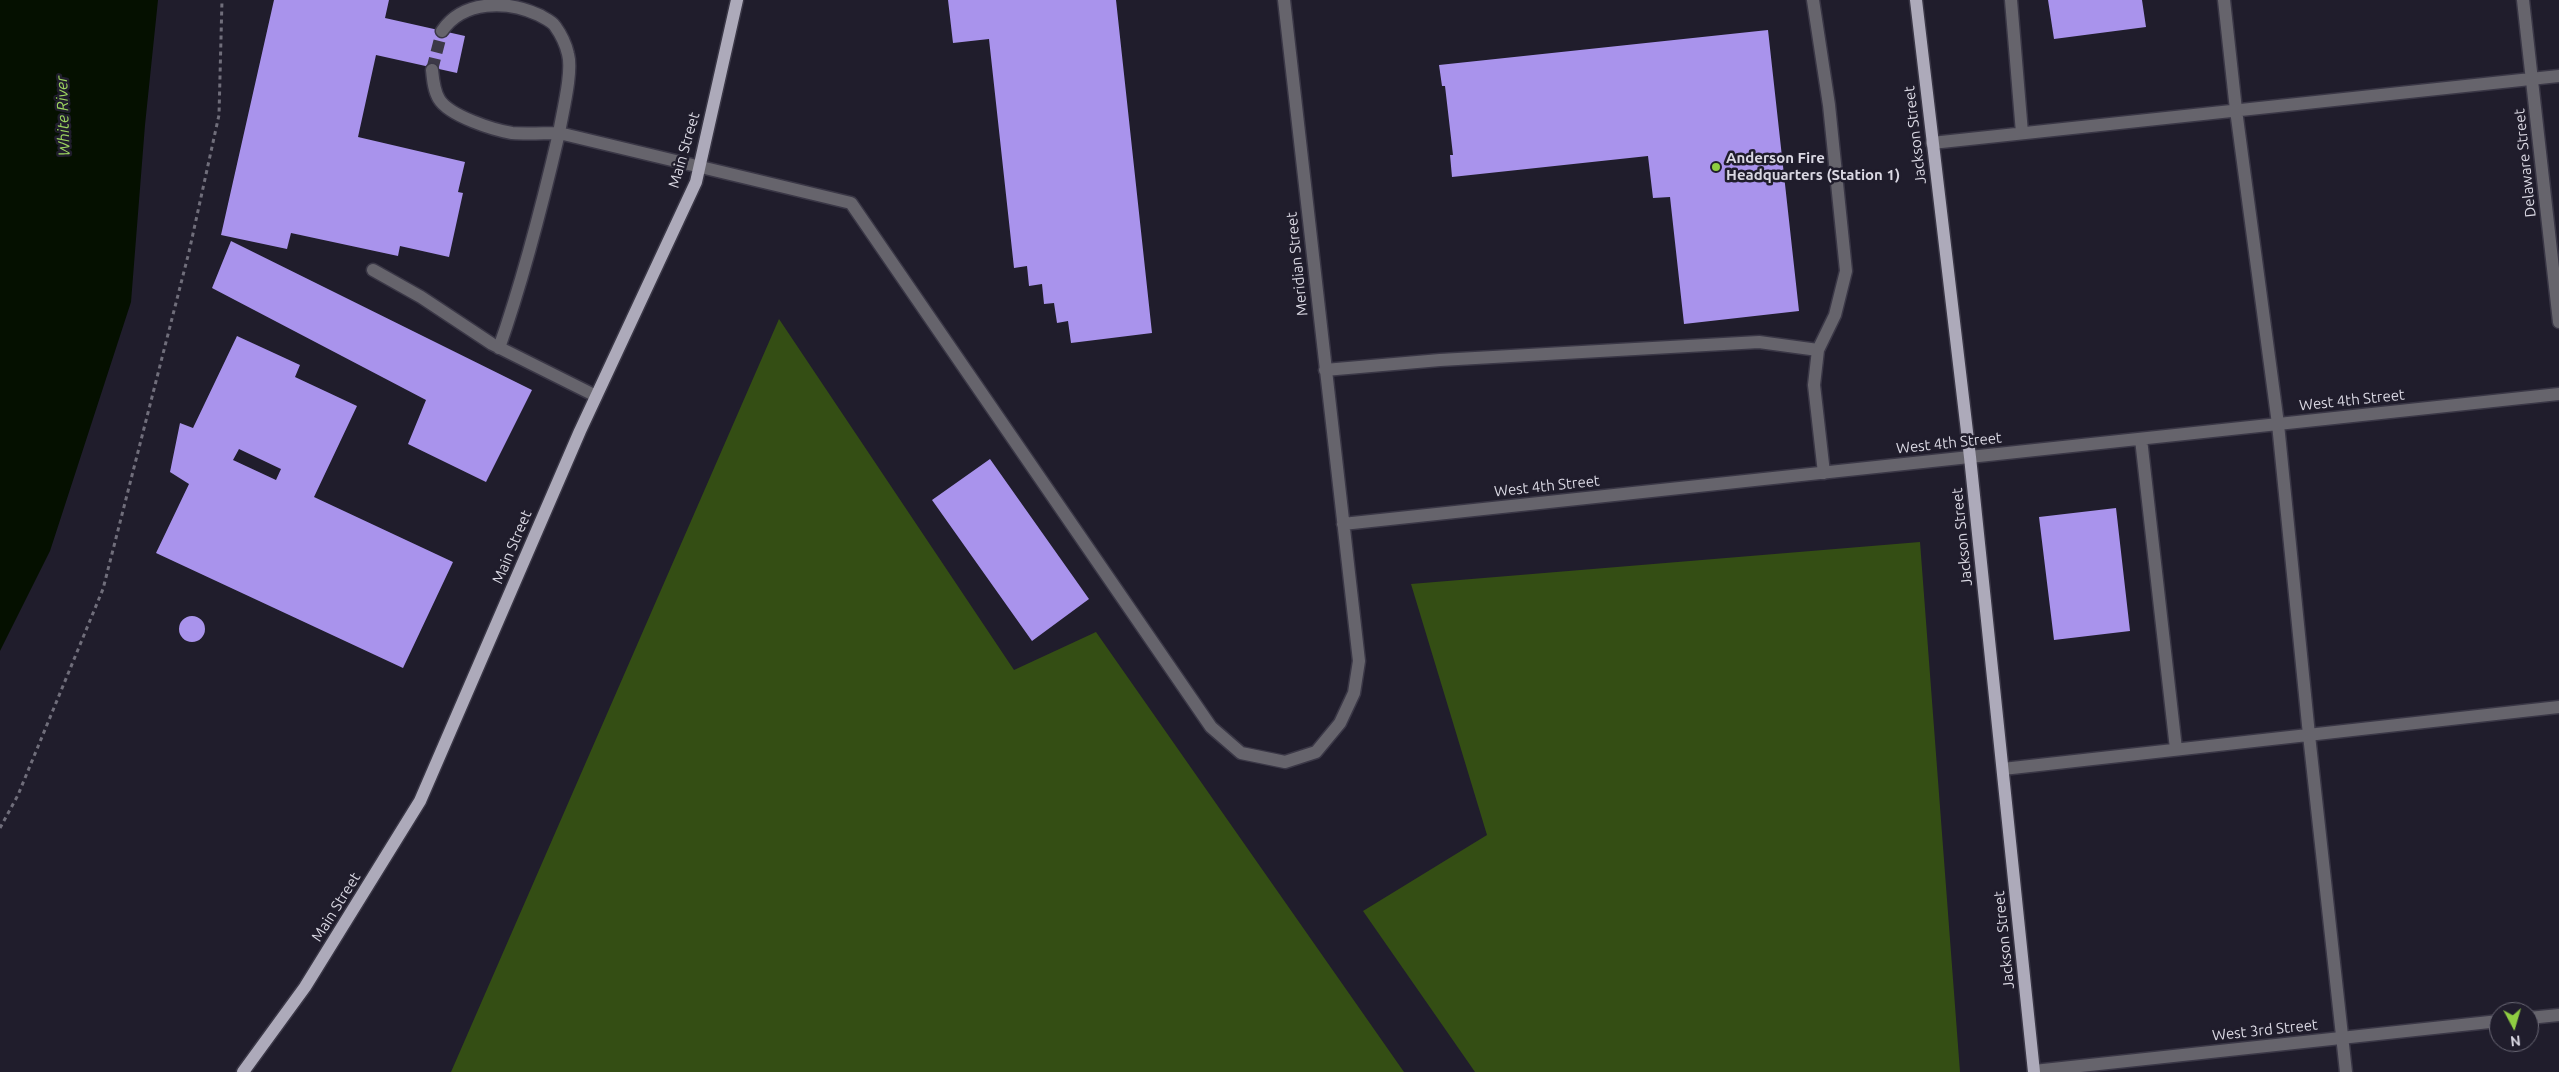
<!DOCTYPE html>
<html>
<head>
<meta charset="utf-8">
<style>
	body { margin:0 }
	#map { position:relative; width:2559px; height:1072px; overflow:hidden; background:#201d2c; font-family:Ubuntu,sans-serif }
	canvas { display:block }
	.north { position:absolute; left:2489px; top:1002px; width:50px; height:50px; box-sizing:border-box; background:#201d2c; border:1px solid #6a6875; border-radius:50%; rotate:174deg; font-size:14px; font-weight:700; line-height:20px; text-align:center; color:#dad8e3 }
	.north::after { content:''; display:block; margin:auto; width:18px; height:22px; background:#8fcd42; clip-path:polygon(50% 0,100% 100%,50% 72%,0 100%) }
</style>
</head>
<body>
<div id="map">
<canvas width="2559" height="1072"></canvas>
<div class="north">N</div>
</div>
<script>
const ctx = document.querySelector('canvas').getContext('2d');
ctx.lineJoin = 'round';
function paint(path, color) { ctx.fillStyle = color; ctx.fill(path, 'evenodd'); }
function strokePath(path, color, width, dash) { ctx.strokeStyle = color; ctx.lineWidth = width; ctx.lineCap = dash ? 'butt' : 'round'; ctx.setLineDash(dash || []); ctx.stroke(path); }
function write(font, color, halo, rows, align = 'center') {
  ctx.font = font + ' Ubuntu,sans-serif'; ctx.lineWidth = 5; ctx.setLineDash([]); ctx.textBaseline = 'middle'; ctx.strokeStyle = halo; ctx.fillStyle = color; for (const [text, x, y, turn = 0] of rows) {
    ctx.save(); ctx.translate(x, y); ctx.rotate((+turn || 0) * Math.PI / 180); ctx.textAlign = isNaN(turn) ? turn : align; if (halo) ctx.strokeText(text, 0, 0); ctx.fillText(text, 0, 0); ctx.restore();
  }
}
paint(new Path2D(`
	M779,319l235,351 82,-38 308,440h-953z
	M1920,542l40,530h-485l-112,-161 124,-76 -76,-251z`), '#344e14');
paint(new Path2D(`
	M0,0h158l-13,125 -14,177 -81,249 -50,100z`), '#051000');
paint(new Path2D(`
	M274,0h115l-4,18 80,18 -8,37 -81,-18 -18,82 107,25 -7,30 5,1 -14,64 -49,-11 -2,10 -107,-23 -4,16 -66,-14z
	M948,0h168l36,333 -81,10 -3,-22 -11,2 -3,-20 -10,1 -2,-20 -13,2 -2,-20 -13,2 -25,-229 -36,4z
	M2048,0h94l4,27 -92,12z
	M1768,30l31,281 -115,13 -14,-127 -17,1 -5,-42 -196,21 -2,-22h3l-8,-69h-3l-3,-21z
	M231,241l301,149 -46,92 -78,-38 18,-44 -214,-112z
	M237,336l63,29 -5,12 62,29 -43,91 139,65 -50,106 -247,-115 33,-69 -19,-12 10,-49 13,5zM239,449l42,20 -5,11 -43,-20z
	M990,459l99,140 -57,42 -100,-141z
	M2116,508l14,123 -76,9 -15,-123z
	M179 629a13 13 0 1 1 26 0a13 13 0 1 1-26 0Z`), '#a993ec');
strokePath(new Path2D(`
	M432,70l10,-39`), '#3c3947', 12, [12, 6]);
const minor = new Path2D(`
	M1813,0l16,105 17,166 -11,44 -17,35 -4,35 10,88
	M2011,0l11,133
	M2224,0l12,110 42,314 31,311 37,337
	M2523,0l36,322
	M432,70c1,10 2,21 7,29 10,17 55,31 73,34 15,1 32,0 47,0 3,-19 14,-61 9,-79 -2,-9 -8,-21 -13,-28 -3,-5 -11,-8 -16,-11 -32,-15 -76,-15 -97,16
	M1932,143l627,-67
	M373,270l48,27 71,47 104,52
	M499,348c25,-71 43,-142 60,-215l292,70 360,524 30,26 44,9 31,-10 24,-29 14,-30 5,-32 -75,-661
	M1325,370l115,-10 319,-18 59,8
	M2141,439l35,310
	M1343,524l1216,-130
	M2003,769l556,-62
	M2529,1018l30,-3
	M2034,1071l465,-50`);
const major = new Path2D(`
	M1916,0l54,457 64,615
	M243,1072l62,-85 115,-186 160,-370 116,-249 41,-182`);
strokePath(minor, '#3a3746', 15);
strokePath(major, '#3a3746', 15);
strokePath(new Path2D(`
	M0,828l18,-33 85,-206 86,-337 30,-137 3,-115`), '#706e7b', 3, [4, 4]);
strokePath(minor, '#66646c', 12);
strokePath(major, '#adaaba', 12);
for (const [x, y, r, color] of [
	[1716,167,5,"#8fcd42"]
]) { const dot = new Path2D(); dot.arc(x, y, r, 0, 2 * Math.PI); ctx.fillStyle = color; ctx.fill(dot); strokePath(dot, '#201d2c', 2); }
write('15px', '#dad8e3', '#201d2c', [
	["Jackson Street",1915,135,-97],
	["Main Street",684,150,-74],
	["Delaware Street",2525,163,-96],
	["Meridian Street",1297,264,-96],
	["West 4th Street",2352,400,-6],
	["West 4th Street",1949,443,-6],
	["West 4th Street",1547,486,-6],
	["Jackson Street",1962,537,-96],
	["Main Street",512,547,-67],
	["Main Street",336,907,-58],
	["Jackson Street",2004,940,-96],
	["West 3rd Street",2265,1030,-6]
]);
write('bold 15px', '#dad8e3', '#201d2c', [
	["Anderson Fire",1726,158],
	["Headquarters (Station 1)",1726,175]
], 'left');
write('italic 16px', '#9bd35f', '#201d2c', [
	["White River",63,116,-92]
]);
</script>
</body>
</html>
